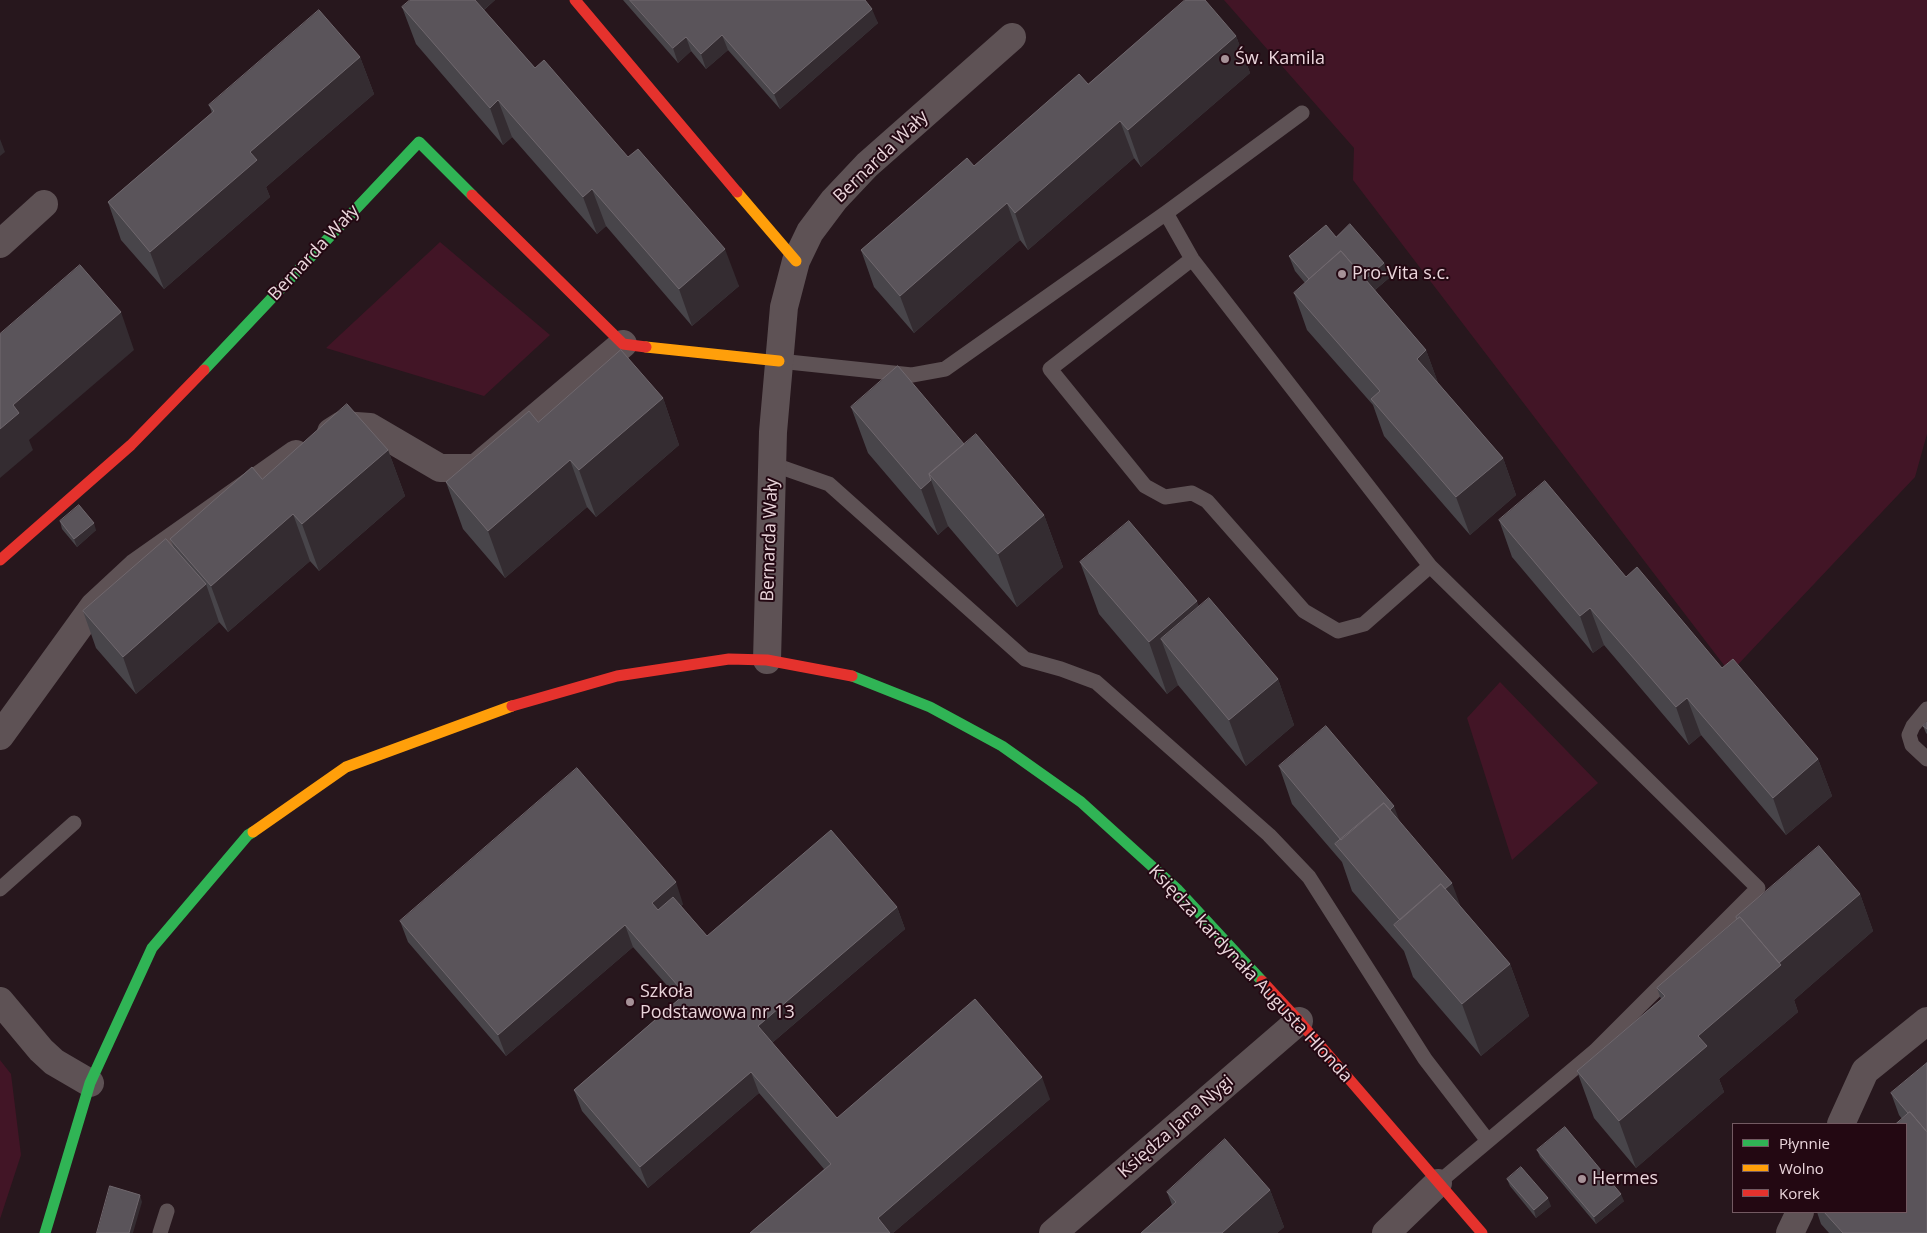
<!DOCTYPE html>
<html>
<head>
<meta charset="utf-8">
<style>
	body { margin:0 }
	#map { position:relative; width:1927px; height:1233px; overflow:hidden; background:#27171d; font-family:"Open Sans",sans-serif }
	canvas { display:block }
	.legend { position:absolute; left:1732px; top:1123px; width:175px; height:90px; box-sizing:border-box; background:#230812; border:1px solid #735a62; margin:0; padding:6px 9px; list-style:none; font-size:15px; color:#ead5db }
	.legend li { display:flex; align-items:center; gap:10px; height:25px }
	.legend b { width:25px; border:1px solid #735a62 }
</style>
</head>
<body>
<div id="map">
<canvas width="1927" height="1233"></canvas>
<ul class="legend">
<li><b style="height:6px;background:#30b455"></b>Płynnie</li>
<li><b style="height:6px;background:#ff9f0a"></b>Wolno</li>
<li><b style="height:6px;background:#e5322d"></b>Korek</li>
</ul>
</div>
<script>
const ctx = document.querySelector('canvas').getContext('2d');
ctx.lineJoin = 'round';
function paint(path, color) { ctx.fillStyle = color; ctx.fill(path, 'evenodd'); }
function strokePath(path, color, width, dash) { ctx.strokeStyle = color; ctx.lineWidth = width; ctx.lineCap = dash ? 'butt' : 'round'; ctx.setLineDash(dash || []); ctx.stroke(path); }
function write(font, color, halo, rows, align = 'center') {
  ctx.font = font + ' "Open Sans",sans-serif'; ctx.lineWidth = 4; ctx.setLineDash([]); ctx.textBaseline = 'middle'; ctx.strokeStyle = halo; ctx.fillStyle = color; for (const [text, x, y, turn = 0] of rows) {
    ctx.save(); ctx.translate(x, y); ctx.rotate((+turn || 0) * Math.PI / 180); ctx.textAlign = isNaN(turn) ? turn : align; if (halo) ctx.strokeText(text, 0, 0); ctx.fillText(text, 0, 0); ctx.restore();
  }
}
paint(new Path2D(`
	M1224,0h703v434l-12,43 -185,196 -377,-493 1,-32z
	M440,242l110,93 -66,61 -158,-48z
	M1500,682l98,101 -86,77 -45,-142z
	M0,1060l11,14 10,81 -21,64z`), '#421526');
strokePath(new Path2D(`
	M1166,213l26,46 238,307 328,322 -163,163 -157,132
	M1192,259l-142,110 95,117 20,11 27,-4 15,8 97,110 34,20 26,-7 66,-58
	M779,361l133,14 33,-6 221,-156 136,-100
	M772,464l57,20 196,175 36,10 35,13 173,153 40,42 116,182 63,82
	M1927,709l-14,17 -4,9 3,10 15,14
	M0,889l74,-66
	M160,1233l7,-22`), '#5e5255', 15);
strokePath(new Path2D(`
	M0,244l44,-40
	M331,432l11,-7 28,2 70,41h36l147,-124
	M767,660l6,-228 11,-125 12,-46 14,-29 24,-32 33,-35 145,-128
	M0,736l94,-130 42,-39 160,-113
	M0,1001l41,49 13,12 36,21
	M1841,1124l24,-53 62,-50
	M1053,1233l246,-212
	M1386,1233l52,-50
	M1790,1233l10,-21`), '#5e5255', 28);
strokePath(new Path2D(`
	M204,370l215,-228 53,53
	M852,676l78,31 72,39 79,56 96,87 85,92
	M45,1233l45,-150 62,-135 96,-113 5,-3`), '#30b455', 11);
strokePath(new Path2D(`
	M737,192l59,69
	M646,347l133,14
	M253,832l93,-65 166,-61`), '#ff9f0a', 11);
strokePath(new Path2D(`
	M575,0l162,192
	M472,195l151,149 23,3
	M0,560l131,-115 73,-75
	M512,706l105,-30 112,-17 38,1 85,16
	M1262,981l37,40 183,212`), '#e5322d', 11);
paint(new Path2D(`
	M495,0l-11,10 51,58 204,218 -47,40 -86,-100 -9,8 -85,-97 -9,8 -87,-101 -14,-37z
	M623,0h242l13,23 -98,86 -52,-59 -22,19 -15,-18 -13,12z
	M1236,36l14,37 -109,94 -7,-9 -106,92 -8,-10 -106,93 -40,-46 -13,-37 113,-84 114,-82z
	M360,57l14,37 -108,93 4,10 -106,92 -43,-49 -13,-38 104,-89 -3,-8z
	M1336,237l48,26 5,15 -14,12 51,60 12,33 65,75 13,37 -46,40 -86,-99 -11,-31 -66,-75 -13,-37 11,-10 -10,-12 -6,-15z
	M663,398l16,47 -83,72 -9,-10 -82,71 -42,-49 -17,-47 92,-60z
	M851,407l113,37 80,71 19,52 -46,40 -69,-81 -10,9 -70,-82z
	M388,450l17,46 -86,75 -9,-10 -82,71 -9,-10 -83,72 -40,-46 -13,-37 91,-63 -4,-9 92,-60z
	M1499,520l127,57 192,182 14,37 -46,39 -85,-100 -12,10 -85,-100 -11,8 -81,-96z
	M60,521l36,9 -19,17 -15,-18z
	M1080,562l119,45 79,72 16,46 -48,41 -68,-81 -11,9 -68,-80z
	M1927,722v12l-1,-1 -3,-7z
	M1279,766l121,56 61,85 49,57 19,52 -48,40 -68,-79 -9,-26 -52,-60 -10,-29 -50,-58z
	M1860,894l13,37 -79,69 4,12 -79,67 5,13 -88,76 -42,-50 -17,-47 84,-72 -4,-11 79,-68v-3z
	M683,904l-2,2 26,30 190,-29 8,22 -133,114 65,75 213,-19 -157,134h-143l74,-64 -65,-76 -111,95 -66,-77 -8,-21 105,-91 -46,-52 -127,109 -98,-114 -8,-21z
	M1927,1063v170h-98l-8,-9 -4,-12h89l-4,-93 -3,-4 -8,-22z
	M1537,1150l87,51 -28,23 -56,-67z
	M1507,1179l44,27 -15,12 -26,-32z
	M1270,1190l14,37 -7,6h-136l31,-28 -5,-13z`), '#48454a');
paint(new Path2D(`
	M473,0h22l-22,19z
	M872,9l6,14 -98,86 -6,-15z
	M722,35l6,15 -22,19 -5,-15z
	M1236,36l14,37 -109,94 -13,-37z
	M686,37l5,14 -13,12 -5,-15z
	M360,57l14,37 -108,93 4,10 -106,92 -14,-37 100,-100z
	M498,100l14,37 -9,8 -13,-37z
	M1120,121l14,37 -106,92 -13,-37z
	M0,139l5,13 -5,4z
	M592,189l14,37 -9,8 -14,-37z
	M1007,203l13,37 -106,93 -14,-37z
	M725,249l14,37 -47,40 -13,-37z
	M1384,263l5,15 -25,21 -5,-14z
	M121,312l13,38 -105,90 4,10 -33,28v-49l13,-24z
	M1426,350l14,38 -23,-29z
	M663,398l16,47 -83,72 -17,-47z
	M388,450l17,46 -86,75 -17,-47z
	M1503,458l13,37 -46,40 -14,-38z
	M570,460l17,47 -82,71 -17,-47z
	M931,480l17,46 -10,9 -17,-46z
	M293,514l17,47 -82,71 -17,-46z
	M1044,515l19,52 -46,40 -19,-53z
	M94,523l2,7 -19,17 -3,-8z
	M206,584l13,38 -83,72 -13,-37z
	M1197,601l19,53 -55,-15 17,46 -11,9 -18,-52z
	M1590,608l14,37 -11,8 -13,-37z
	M1278,679l16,46 -48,41 -17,-46z
	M1687,698l14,37 -12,10 -13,-38z
	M1818,759l14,37 -46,39 -13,-37z
	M1394,806l14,38 -61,3z
	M676,882l7,22 -24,20 -7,-21z
	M1452,883l17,46 -66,-5z
	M1860,894l13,37 -79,69 4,12 -79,67 5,13 -88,76 -17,-47 79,-85 78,-71z
	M897,907l8,22 -139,119 -8,-22z
	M625,925l8,22 -127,109 -8,-21z
	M1510,964l19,52 -48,40 -19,-52z
	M751,1072l8,21 -111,95 -8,-21z
	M1042,1077l8,22 -157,134h-10l-5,-15z
	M1270,1190l14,37 -7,6h-55z
	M1621,1194l3,7 -28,23 -2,-7z
	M140,1195l2,7 -9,31h-4z
	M1548,1198l3,8 -15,12 -2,-8z`), '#342c31');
const building = new Path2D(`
	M410,0h65l60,68 9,-8 84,97 10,-8 87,100 -46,40 -87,-100 -9,8 -85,-97 -8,8 -88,-101z
	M630,0h235l7,9 -98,85 -52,-59 -21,19 -15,-17 -13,11z
	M1185,0h20l31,36 -108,94 -8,-9 -105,92 -8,-10 -107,93 -39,-46 106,-92 7,8 105,-92 9,10z
	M319,10l41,47 -110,95 7,8 -107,92 -42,-50 106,-91 -5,-6z
	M1350,224l34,39 -19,16 -24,-28 -32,28 -20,-23 37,-31 10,12z
	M1341,251l85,99 -9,9 86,99 -47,39 -85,-98 9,-8 -86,-98z
	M80,265l41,47 -108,93 6,8 -19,16v-95z
	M621,350l42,48 -84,72 -9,-10 -82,71 -42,-49 83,-71 9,11z
	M898,366l66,78 -35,30 2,6 -10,9 -70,-82z
	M347,404l41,46 -86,74 -9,-10 -82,72 -41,-47 82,-72 10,12z
	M976,434l68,81 -46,39 -69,-80z
	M1545,481l81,96 11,-10 85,101 11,-9 85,100 -45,39 -86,-100 -11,9 -86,-99 -10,8 -81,-96z
	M79,505l15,18 -20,16 -14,-18z
	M1129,521l68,80 -48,41 -69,-80z
	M166,539l40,45 -83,73 -40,-46z
	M1209,598l69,81 -49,41 -68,-81z
	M1927,722v7l-4,-3z
	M1326,726l68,80 -4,4 -6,-7 -43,37 -62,-74z
	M577,768l99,114 -24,21 6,7 15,-13 34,39 124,-106 66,77 -139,119 79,92 138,-119 67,78 -164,141 12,15h-140l81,-69 -80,-92 -111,95 -66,-77 111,-96 -60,-69 -127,110 -98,-114z
	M1384,803l68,80 -7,6 -4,-5 -41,36 -65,-76z
	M1819,846l41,48 -81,69 -39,-46 -3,2 -1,-2z
	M1441,884l69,80 -48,40 -68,-79z
	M1740,917l41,48 -83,71 9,10 -88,75 -42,-50 88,-75 -8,-8z
	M1927,1063v69l-17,-20 -2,1 -17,-20z
	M1910,1112l17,20v101h-84l-19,-21h82v-88h-10z
	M1565,1127l56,67 -27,23 -57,-67z
	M1225,1139l45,51 -48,43h-81l35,-31 -9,-10z
	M1521,1167l27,31 -14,12 -27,-31z
	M110,1186l30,9 -11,38h-32z`);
paint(building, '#5a545a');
strokePath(building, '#70686e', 1);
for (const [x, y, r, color] of [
	[1225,59,5,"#a69298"],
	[1342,274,5,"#a69298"],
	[630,1002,5,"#a69298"],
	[1582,1179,5,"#a69298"]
]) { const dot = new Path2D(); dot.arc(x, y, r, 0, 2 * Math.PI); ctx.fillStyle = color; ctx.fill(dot); strokePath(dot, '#230812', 2); }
write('18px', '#ead5db', '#230812', [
	["Św. Kamila",1235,59],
	["Pro-Vita s.c.",1352,274],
	["Szkoła",640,992],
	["Podstawowa nr 13",640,1013],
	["Hermes",1592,1179]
], 'left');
write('18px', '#ead5db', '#230812', [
	["Bernarda Wały",881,157,-44],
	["Bernarda Wały",314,253,-47],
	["Bernarda Wały",770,540,-88],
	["Księdza kardynała Augusta Hlonda",1250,974,47],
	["Księdza Jana Nygi",1176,1127,-41]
]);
</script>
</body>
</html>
